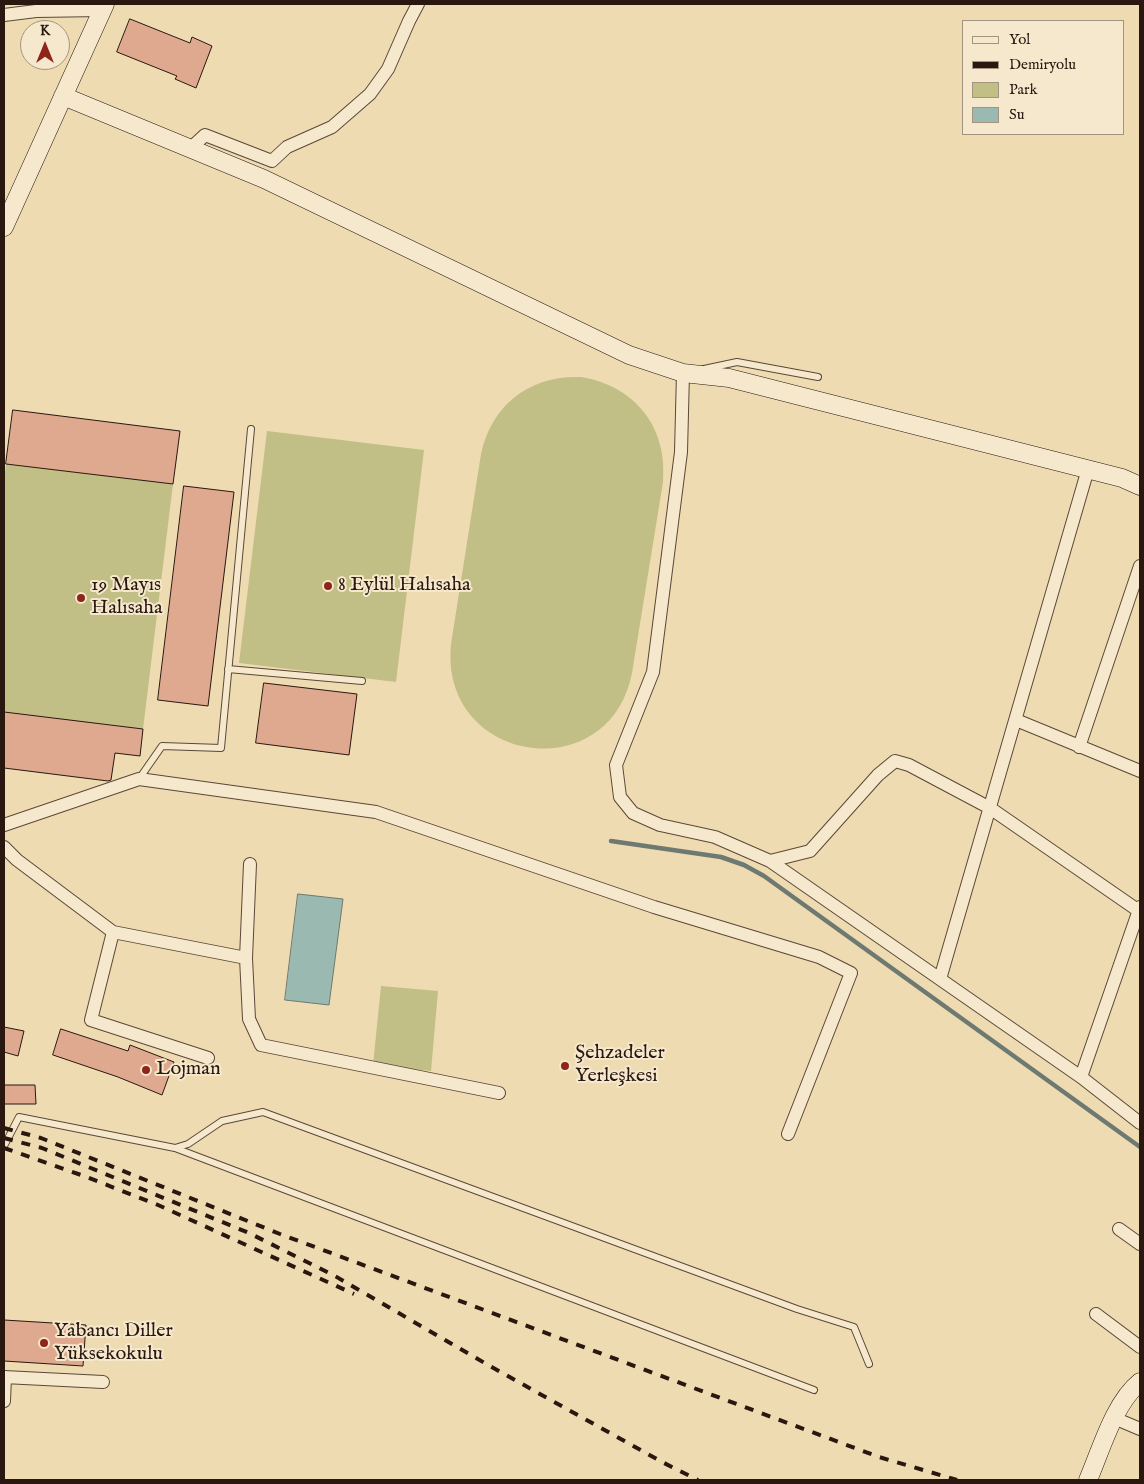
<!DOCTYPE html>
<html>
<head>
<meta charset="utf-8">
<style>
	body { margin:0 }
	#map { position:relative; width:1144px; height:1484px; overflow:hidden; background:#efdbb1; font-family:"IM FELL English",serif }
	canvas { display:block }
	.frame { position:absolute; inset:0; border:5px solid #291710; pointer-events:none }
	.legend { position:absolute; left:962px; top:20px; width:162px; height:115px; box-sizing:border-box; background:#f5e8cc; border:1px solid #a39481; margin:0; padding:6px 9px; list-style:none; font-size:15px; color:#291710 }
	.legend li { display:flex; align-items:center; gap:10px; height:25px }
	.legend b { width:25px; border:1px solid #a39481 }
	.north { position:absolute; left:20px; top:20px; width:50px; height:50px; box-sizing:border-box; background:#f5e8cc; border:1px solid #a39481; border-radius:50%; rotate:0deg; font-size:14px; font-weight:700; line-height:20px; text-align:center; color:#291710 }
	.north::after { content:''; display:block; margin:auto; width:18px; height:22px; background:#8f2418; clip-path:polygon(50% 0,100% 100%,50% 72%,0 100%) }
</style>
</head>
<body>
<div id="map">
<canvas width="1144" height="1484"></canvas>
<div class="frame"></div>
<ul class="legend">
<li><b style="height:6px;background:#f5e8cc"></b>Yol</li>
<li><b style="height:6px;background:#291710"></b>Demiryolu</li>
<li><b style="height:14px;background:#c1be86"></b>Park</li>
<li><b style="height:14px;background:#9abab1"></b>Su</li>
</ul>
<div class="north">K</div>
</div>
<script>
const ctx = document.querySelector('canvas').getContext('2d');
ctx.lineJoin = 'round';
function paint(path, color) { ctx.fillStyle = color; ctx.fill(path, 'evenodd'); }
function strokePath(path, color, width, dash) { ctx.strokeStyle = color; ctx.lineWidth = width; ctx.lineCap = dash ? 'butt' : 'round'; ctx.setLineDash(dash || []); ctx.stroke(path); }
function write(font, color, halo, rows, align = 'center') {
  ctx.font = font + ' "IM FELL English",serif'; ctx.lineWidth = 4; ctx.setLineDash([]); ctx.textBaseline = 'middle'; ctx.strokeStyle = halo; ctx.fillStyle = color; for (const [text, x, y, turn = 0] of rows) {
    ctx.save(); ctx.translate(x, y); ctx.rotate((+turn || 0) * Math.PI / 180); ctx.textAlign = isNaN(turn) ? turn : align; if (halo) ctx.strokeText(text, 0, 0); ctx.fillText(text, 0, 0); ctx.restore();
  }
}
paint(new Path2D(`
	M581,377c54,9 87,50 82,105l-31,191c-23,117 -193,91 -181,-29l30,-190c11,-50 49,-79 100,-77z
	M267,431l157,19 -28,232 -157,-19z
	M6,464l167,20 -30,245 -139,-17v-228z
	M381,986l57,5 -7,80 -58,-6z`), '#c1be86');
const water = new Path2D(`
	M298,894l45,5 -14,106 -44,-5z`);
paint(water, '#9abab1');
strokePath(water, '#6d7971', 1);
strokePath(new Path2D(`
	M611,841l110,16 23,8 20,11 376,271`), '#6d7971', 4.5);
const building = new Path2D(`
	M130,19l60,24 2,-6 20,9 -16,42 -21,-9 2,-3 -60,-24z
	M13,410l167,21 -7,53 -167,-20z
	M184,486l50,6 -26,214 -50,-6z
	M264,683l93,11 -8,61 -93,-12z
	M4,712l139,17 -3,27 -25,-3 -4,27 -3,1 -104,-13z
	M4,1027l20,4 -6,25 -14,-4z
	M61,1029l67,22 2,-6 44,17 -12,33 -44,-18 -65,-22z
	M4,1085h31l1,19h-32z
	M4,1320l82,5 -3,41 -79,-5z`);
paint(building, '#dea98e');
strokePath(building, '#291710', 1);
const lane = new Path2D(`
	M704,369l33,-7 81,15
	M228,669l134,12
	M139,779l23,-33 59,2 30,-319
	M4,1146l15,-29 156,31 639,242
	M175,1148l13,-4 34,-23 41,-9 534,197 57,18 15,37`);
const street = new Path2D(`
	M4,15l32,-4 66,-1
	M191,148l14,-13 67,26 15,-14 45,-20 38,-33 18,-25 21,-48 9,-17
	M683,373l-2,79 -28,220 -37,93 4,32 13,16 27,12 55,12 55,24 311,216 59,46
	M1016,720l124,51
	M1079,747l61,-181
	M4,825l135,-46 237,33 278,95 165,50 32,16 -63,161
	M4,847l13,13 96,72 133,26
	M770,861l40,-10 68,-76 17,-14 14,4 81,43 149,103
	M250,864l-4,94 3,61 12,26 238,48
	M113,932l-22,88 117,38
	M940,979l148,-510
	M1081,1077l59,-170
	M1119,1229l21,15
	M1096,1314l44,33
	M4,1377l99,5
	M4,1401l1,-24
	M1114,1418l26,11`);
const secondary = new Path2D(`
	M63,96l201,83 365,176 54,18 46,5 393,100 18,8
	M4,227l101,-223
	M1088,1480c13,-30 26,-77 52,-98`);
strokePath(lane, '#5a4838', 8);
strokePath(street, '#5a4838', 14);
strokePath(secondary, '#291710', 19);
strokePath(lane, '#f5e8cc', 6);
strokePath(street, '#f5e8cc', 12);
strokePath(secondary, '#f5e8cc', 18);
strokePath(new Path2D(`
	M4,1128l37,10 239,96 599,223 78,23
	M4,1138l38,10 207,85 86,43 153,89 174,97 36,18
	M4,1148l80,28 74,29 196,89`), '#291710', 4, [9, 9]);
for (const [x, y, r, color] of [
	[328,586,5,"#8f2418"],
	[81,598,5,"#8f2418"],
	[565,1066,5,"#8f2418"],
	[146,1070,5,"#8f2418"],
	[44,1343,5,"#8f2418"]
]) { const dot = new Path2D(); dot.arc(x, y, r, 0, 2 * Math.PI); ctx.fillStyle = color; ctx.fill(dot); strokePath(dot, '#f5e8cc', 2); }
write('20px', '#291710', '#f5e8cc', [
	["19 Mayıs",91,586],
	["Halısaha",91,609],
	["8 Eylül Halısaha",338,586],
	["Şehzadeler",575,1054],
	["Yerleşkesi",575,1077],
	["Lojman",156,1070],
	["Yabancı Diller",54,1332],
	["Yüksekokulu",54,1355]
], 'left');
</script>
</body>
</html>
